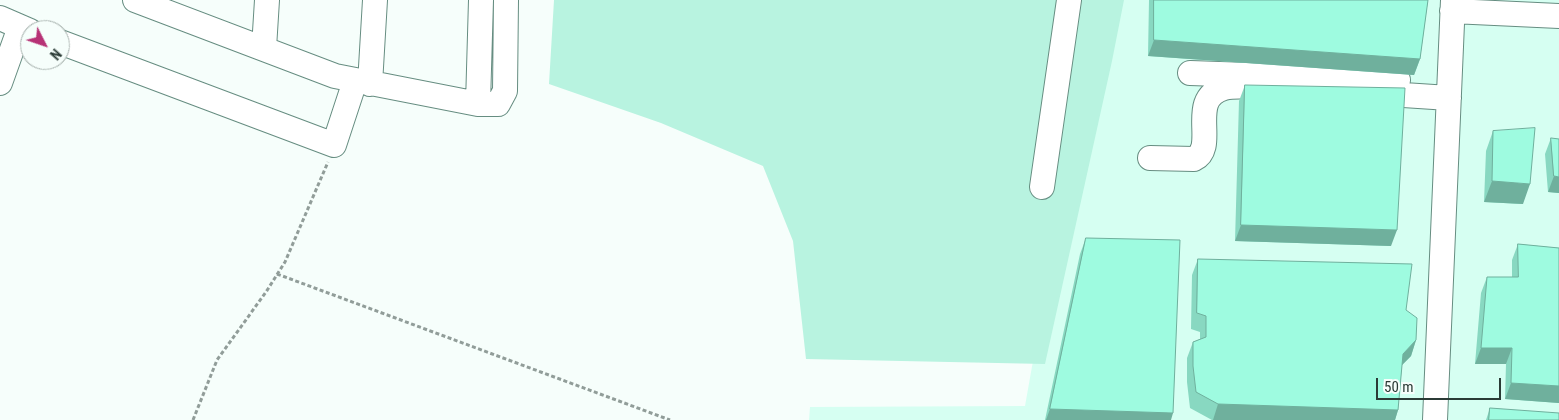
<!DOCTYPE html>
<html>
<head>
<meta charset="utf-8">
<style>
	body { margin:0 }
	#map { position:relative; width:1559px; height:420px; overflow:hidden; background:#f6fefb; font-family:"Roboto Condensed",sans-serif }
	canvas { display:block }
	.north { position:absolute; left:20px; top:20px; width:50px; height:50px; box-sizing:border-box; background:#f6fefb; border:1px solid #a5b0ac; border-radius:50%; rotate:131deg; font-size:14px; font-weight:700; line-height:20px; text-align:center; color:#2b3b36 }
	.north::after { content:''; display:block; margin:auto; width:18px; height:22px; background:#b73276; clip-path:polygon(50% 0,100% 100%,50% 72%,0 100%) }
	.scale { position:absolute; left:1376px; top:378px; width:125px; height:22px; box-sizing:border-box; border:2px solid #2b3b36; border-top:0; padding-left:6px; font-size:15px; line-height:18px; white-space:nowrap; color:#2b3b36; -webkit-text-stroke:4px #f6fefb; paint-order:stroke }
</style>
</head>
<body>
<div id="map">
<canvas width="1559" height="420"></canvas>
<div class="north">N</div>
<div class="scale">50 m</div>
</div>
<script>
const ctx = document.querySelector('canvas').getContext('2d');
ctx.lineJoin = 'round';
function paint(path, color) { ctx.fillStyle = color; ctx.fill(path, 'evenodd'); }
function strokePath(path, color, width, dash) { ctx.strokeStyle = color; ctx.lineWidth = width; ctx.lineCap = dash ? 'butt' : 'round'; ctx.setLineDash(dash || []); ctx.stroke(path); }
paint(new Path2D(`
	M1097,0h462v420h-750l1,-13 215,-1z`), '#d6fff2');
paint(new Path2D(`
	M554,0h570l-12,61 -67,303 -239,-5 -13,-118 -30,-75 -102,-43 -112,-39z`), '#b8f3e0');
const minor = new Path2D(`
	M135,0l200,76 143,28h20l7,-13 1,-91
	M1452,11l107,5
	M0,18l30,13
	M60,42l274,103 21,-64
	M264,48l3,-48
	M1190,73l208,7
	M0,83l20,-56
	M370,84l5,-84
	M1373,93l76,5
	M478,104l3,-104
	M1150,158l44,1c25,-12 -8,-60 30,-71 15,-4 35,0 51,1
	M1042,187l27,-187
	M1435,420l18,-420`);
strokePath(minor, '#668d81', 26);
strokePath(new Path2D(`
	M277,274l393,146
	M193,420l24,-60 49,-68 19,-30 43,-100`), '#919d99', 3, [4, 2.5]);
strokePath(minor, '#fff', 24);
paint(new Path2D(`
	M1149,0h279l-8,59 -6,16 -266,-19z
	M1245,85l146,161 -156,-5 4,-140z
	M1493,131l30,73 -39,-2 2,-51z
	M1551,138l8,55 -11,-1 -3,-38z
	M1086,238l85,182h-126l35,-166z
	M1518,244l41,4v155l-54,-4 1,-35h-31l6,-71 6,-16h25v-17z
	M1198,259l208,51 10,30 -5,16 -9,9 -4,45 -3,10h-183l-22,-12 -3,-26v-24l6,-16 7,-3v-7l-9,-3 1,-54z
	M1490,408l69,12h-73z`), '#88d8c1');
paint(new Path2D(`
	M1154,40l266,19 -6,16 -266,-19z
	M1554,176l5,1v16l-11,-1z
	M1492,181l38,3 -7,20 -39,-2z
	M1241,225l156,5 -6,16 -156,-5z
	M1416,340l-5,16 -14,14 6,-16z
	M1481,348h31l-6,16h-31z
	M1511,383l48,3v17l-54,-4z
	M1218,404l180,6 -3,10h-182z
	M1050,409l123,4 -2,7h-125z`), '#6fb09d');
const building = new Path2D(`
	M1154,0h274l-8,59 -266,-19z
	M1245,85l160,3 -8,142 -156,-5z
	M1535,128l-5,56 -38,-3 1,-50z
	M1551,138l8,1v38l-5,-1z
	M1086,238l94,2 -7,173 -123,-4z
	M1518,244l41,4v138l-48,-3 1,-35h-31l6,-71h31z
	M1198,259l214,5 -6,46 11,8 -1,22 -13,14 -5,56 -180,-6 -22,-12 -3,-26v-24l13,-5v-21l-9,-3z
	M1490,408l69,5v7h-70z`);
paint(building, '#9efbe0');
strokePath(building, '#6fb09d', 1);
</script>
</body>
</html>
